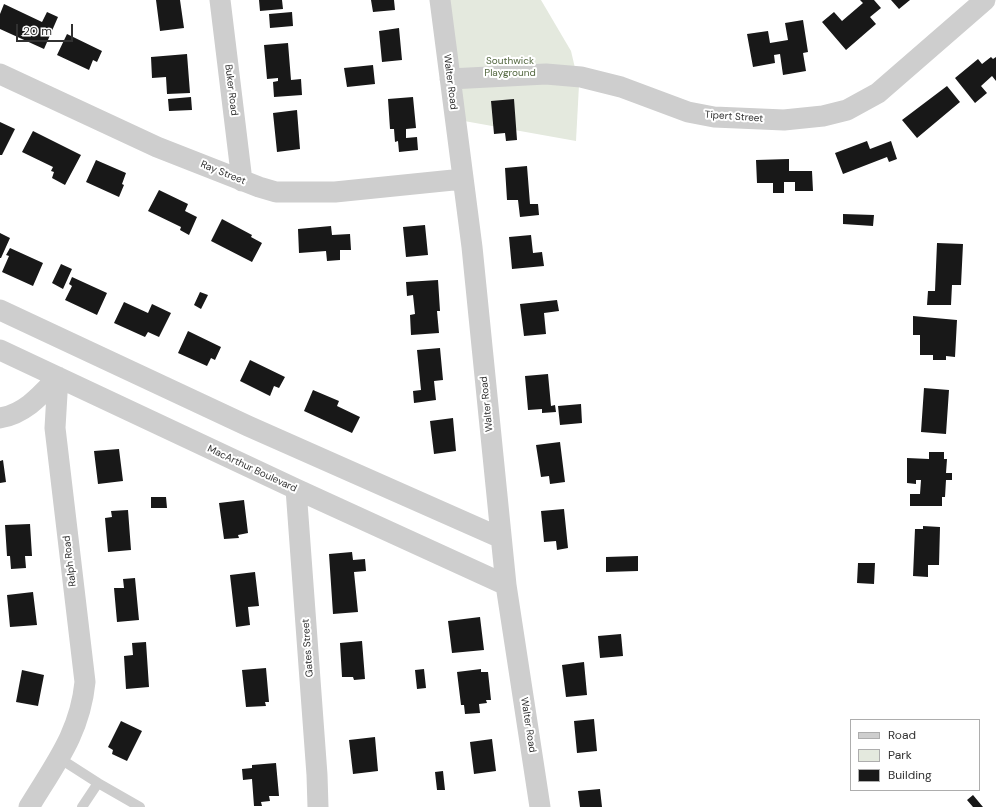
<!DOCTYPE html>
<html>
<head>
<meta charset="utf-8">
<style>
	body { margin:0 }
	#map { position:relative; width:996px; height:807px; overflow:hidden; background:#fff; font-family:"DM Sans",sans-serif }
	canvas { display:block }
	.legend { position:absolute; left:850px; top:719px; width:130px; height:72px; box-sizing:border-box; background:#fff; border:1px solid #adadad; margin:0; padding:5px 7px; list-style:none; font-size:12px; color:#313131 }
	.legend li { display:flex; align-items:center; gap:8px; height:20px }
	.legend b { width:20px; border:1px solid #adadad }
	.scale { position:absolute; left:16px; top:24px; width:57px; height:18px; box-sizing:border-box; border:2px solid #313131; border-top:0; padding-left:5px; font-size:12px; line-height:14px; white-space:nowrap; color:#313131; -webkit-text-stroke:3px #fff; paint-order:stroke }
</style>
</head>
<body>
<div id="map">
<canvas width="996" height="807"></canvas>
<ul class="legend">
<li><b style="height:5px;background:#cecece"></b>Road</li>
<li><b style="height:11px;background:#e4e9de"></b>Park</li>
<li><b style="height:11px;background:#181818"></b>Building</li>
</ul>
<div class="scale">20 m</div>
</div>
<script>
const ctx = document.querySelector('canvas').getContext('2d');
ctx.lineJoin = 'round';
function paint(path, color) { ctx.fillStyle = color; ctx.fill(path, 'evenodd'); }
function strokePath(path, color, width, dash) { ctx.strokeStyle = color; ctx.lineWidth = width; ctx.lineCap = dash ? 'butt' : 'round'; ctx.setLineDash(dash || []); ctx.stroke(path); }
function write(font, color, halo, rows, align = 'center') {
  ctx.font = font + ' "DM Sans",sans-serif'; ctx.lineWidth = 4; ctx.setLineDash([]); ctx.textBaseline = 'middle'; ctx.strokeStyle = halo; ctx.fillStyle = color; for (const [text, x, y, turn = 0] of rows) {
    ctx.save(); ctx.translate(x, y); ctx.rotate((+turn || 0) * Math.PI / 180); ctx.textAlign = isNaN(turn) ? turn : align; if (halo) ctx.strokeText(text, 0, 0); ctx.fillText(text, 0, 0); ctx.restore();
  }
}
paint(new Path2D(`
	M442,0h99l30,51 8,34 -3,56 -123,-22z`), '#e4e9de');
paint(new Path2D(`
	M156,0h24l4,28 -24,3z
	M259,0h23l1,9 -23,2z
	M371,0h23l1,10 -22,2z
	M860,0h14l7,8 -11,9 6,7 -30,26 -24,-28 12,-10 8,9 21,-18z
	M891,0h19l-11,9z
	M4,4l38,18 5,-10 11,5 -14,32 -44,-20v-15z
	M292,12l1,14 -23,2 -1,-14z
	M803,20l5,32 -5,1 3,18 -23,4 -3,-21 -6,1 1,8 -22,4 -6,-33 21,-3 2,12 18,-3 -3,-17z
	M399,28l3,32 -20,2 -3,-31z
	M67,34l35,17 -5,11 -4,-2 -4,10 -32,-15z
	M288,43l3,37 10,-1 1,16 -28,2 -1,-15 5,-1v-3l-11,1 -3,-34z
	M187,54l3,39 -23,1 -1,-17 -14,1 -1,-21z
	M991,57l2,2 3,-2v24l-4,-5 -11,10 6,7 -12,10 -20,-25 23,-19 4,5z
	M373,65l2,19 -28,3 -3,-19z
	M947,86l13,16 -43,36 -15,-18z
	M191,97l1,13 -23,1 -1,-12z
	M413,97l3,31 -10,1v9l11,-1 1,13 -19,2 -1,-11 -3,1 -1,-13h-4l-2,-30z
	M514,99l3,41 -11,1 -1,-8 -11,1 -3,-33z
	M297,110l3,39 -23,3 -4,-39z
	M0,122l15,7 -13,26h-2z
	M33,131l48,24 -16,30 -13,-7 2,-6 -3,-1 2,-4 -31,-15z
	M867,141l3,8 21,-8 6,18 -8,3 -2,-5 -44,17 -8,-21z
	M789,159v12h23l1,20h-18v-9h-11v11h-11v-10h-16l-1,-23z
	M96,160l30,13 -4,11 2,1 -5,12 -33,-15z
	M527,166l3,38h8l1,11 -19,2 -2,-17h-11l-2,-32z
	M159,190l29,14 -3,7 12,6 -8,18 -9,-5 1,-3 -33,-16z
	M843,214l31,1 -1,11 -30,-2z
	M222,219l30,16 -1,2 11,6 -10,19 -41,-21z
	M425,225l3,30 -22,2 -3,-30z
	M331,226l1,9 18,-1 1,16h-11v10l-13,1 -1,-10 -27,2 -1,-24z
	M0,233l10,5 -9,20h-1z
	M531,235l2,18 9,-1 2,14 -32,3 -3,-32z
	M937,243l26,1 -2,41h-9l-1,20h-24l1,-14h7z
	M10,248l33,15 -10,23 -31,-14 7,-16 -3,-1z
	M61,264l11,5 -9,20 -11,-6z
	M72,277l35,16 -10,22 -32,-15 7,-14 -3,-2z
	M438,280l2,31h-3l2,22 -28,2 -1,-20 5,-1 -2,-19 -6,1 -1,-14z
	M200,292l8,3 -7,14 -7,-4z
	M557,300l2,11 -15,2 2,21 -22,2 -4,-32z
	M124,302l24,11 4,-9 19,9 -12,24 -11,-5 -3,5 -31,-14z
	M913,316l44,4 -2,37 -9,-1v4h-13v-5h-13v-20h-7z
	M188,331l33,16 -6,13 -4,-2 -4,8 -29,-13z
	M440,348l3,32 -9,1 2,19 -22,3 -1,-12 8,-1 -4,-40z
	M250,360l35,17 -6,11 -5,-2 -4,10 -30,-15z
	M548,374l3,32 4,-1 1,7 -14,1v-4l-14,1 -3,-34z
	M924,388l25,2 -3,44 -25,-2z
	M313,390l26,11 -2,5 23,11 -8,16 -48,-22z
	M581,404l1,19 -22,2 -2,-19z
	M453,418l3,33 -22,3 -4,-33z
	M560,442l5,40 -15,2 -1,-8 -8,1 -5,-32z
	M119,449l4,32 -25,3 -4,-33z
	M929,452h15v7h3l-1,14h6v7h-6l-1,17h-3v9h-32v-12h10l1,-14h-5v4l-9,-1v-25l22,1z
	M3,460l3,22 -6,1v-22z
	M151,497h15l1,11h-16z
	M244,500l4,33 -10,2 1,3 -15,1 -5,-36z
	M564,509l4,39 -11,2 -1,-9 -12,1 -3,-31z
	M128,510l3,40 -23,2 -3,-34 7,-1 -1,-6z
	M30,524l2,32h-7l1,12 -15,1 -1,-13h-3l-2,-31z
	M923,526l17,1 -1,38h-11v12l-15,-1 2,-47h8z
	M352,552l1,8 12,-1 1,12 -12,1 4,40 -25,2 -4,-60z
	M638,556v15l-32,1v-15z
	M858,563h17l-1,21 -17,-1z
	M255,572l4,34 -11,1 2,18 -14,2 -6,-52z
	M135,578l4,42 -22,2 -3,-34h10l-1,-9z
	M33,592l4,33 -27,2 -3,-32z
	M480,617l4,33 -32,3 -4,-32z
	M621,634l2,22 -23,2 -2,-22z
	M362,641l3,38 -11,1 -1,-3h-11l-2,-34z
	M146,642l3,45 -23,2 -2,-33 9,-1 -1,-12z
	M584,662l3,33 -21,2 -4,-32z
	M266,668l3,34h-4l1,4 -20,1 -4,-37z
	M424,669l2,19 -9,1 -2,-19z
	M481,669v3h7l3,28h-5l1,3 -8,1 1,9 -15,1 -1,-9h-3l-4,-33z
	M22,670l22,5 -6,31 -22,-4z
	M594,719l3,32 -20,2 -3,-32z
	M121,721l21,10 -15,30 -15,-7 1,-4 -5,-3z
	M375,737l3,34 -25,3 -4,-34z
	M492,739l4,32 -22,3 -4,-32z
	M276,763l3,33h-10l1,5 -9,1 1,4h-8l-2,-27 -9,1 -1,-11 10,-1v-3z
	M443,771l2,19h-8l-2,-18z
	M600,789l2,18h-22l-2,-16z
	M973,795l10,12h-10l-6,-7z`), '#181818');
strokePath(new Path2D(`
	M59,758l39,25 -16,24
	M98,783l42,24`), '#cecece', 10);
strokePath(new Path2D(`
	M220,0l22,181
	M440,0l32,247 34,338 34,222
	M0,74l157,73 102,40 17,5h59l128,-13
	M450,79l96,-5 35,3 40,10 67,25 26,5 70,3 39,-4 24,-6 31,-17 107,-93
	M0,310l248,116 253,112
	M0,350l296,139 210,96
	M0,418c25,-4 41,-23 58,-41
	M296,489l21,286 1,32
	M29,807c26,-43 51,-74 56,-125l-30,-254 3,-51`), '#cecece', 21);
write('10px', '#556942', '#fff', [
	["Southwick",510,61],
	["Playground",510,73]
]);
write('10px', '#313131', '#fff', [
	["Walter Road",450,82,83],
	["Buker Road",231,90,83],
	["Tipert Street",734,117,4],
	["Ray Street",223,173,22],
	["Walter Road",487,404,-96],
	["MacArthur Boulevard",252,469,25],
	["Ralph Road",70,561,-97],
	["Gates Street",308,648,-94],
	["Walter Road",528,725,81]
]);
</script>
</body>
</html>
